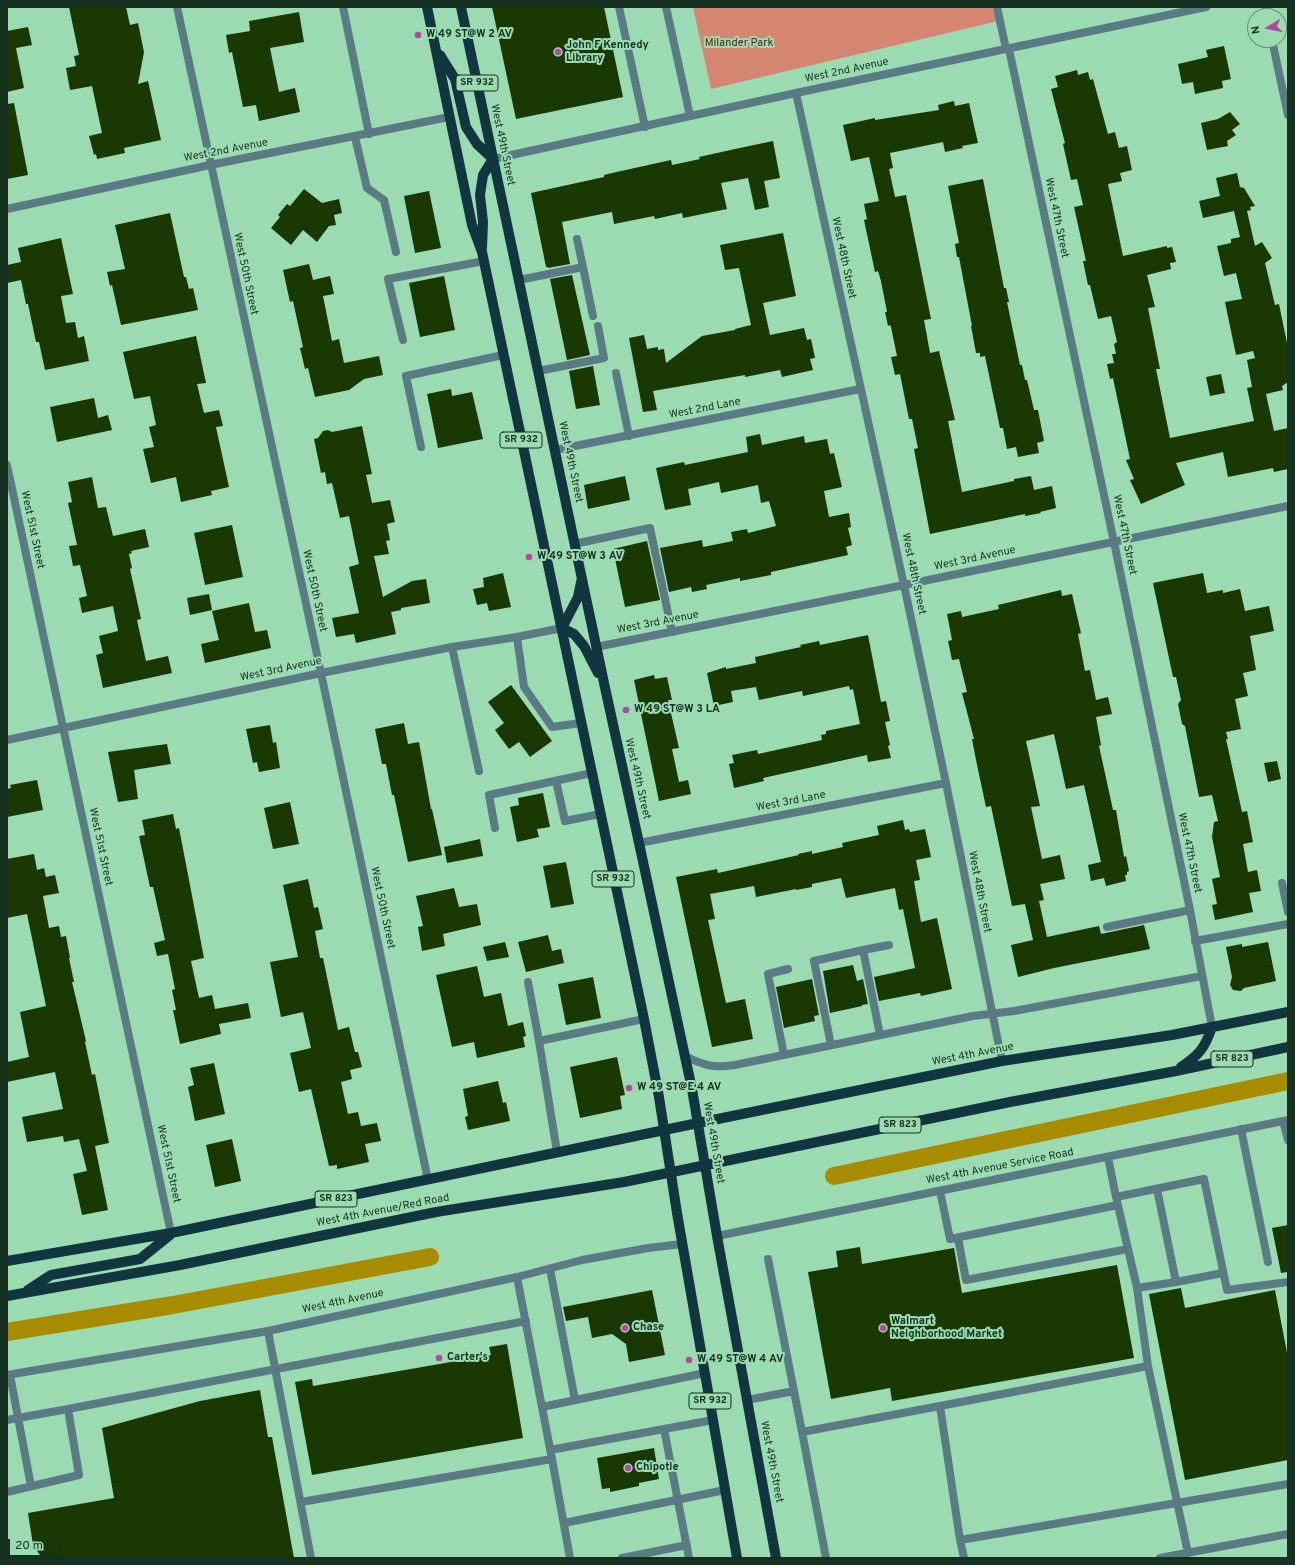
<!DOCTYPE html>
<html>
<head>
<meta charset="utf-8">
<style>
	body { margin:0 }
	#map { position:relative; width:1295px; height:1565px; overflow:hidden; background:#9bdbb2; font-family:Overpass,sans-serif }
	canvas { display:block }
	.frame { position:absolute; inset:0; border:8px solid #173121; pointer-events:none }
	.north { position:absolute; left:1247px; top:8px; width:40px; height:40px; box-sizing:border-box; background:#9bdbb2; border:1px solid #669778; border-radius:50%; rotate:260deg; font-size:11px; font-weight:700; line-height:16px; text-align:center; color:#173121 }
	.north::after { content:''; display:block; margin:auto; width:14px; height:18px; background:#b646a2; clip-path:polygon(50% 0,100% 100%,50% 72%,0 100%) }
	.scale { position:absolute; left:8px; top:1539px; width:52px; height:18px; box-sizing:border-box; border:2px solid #173121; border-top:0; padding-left:5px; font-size:12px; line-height:14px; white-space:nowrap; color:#173121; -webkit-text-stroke:3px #9bdbb2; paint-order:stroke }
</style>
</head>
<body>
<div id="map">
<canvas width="1295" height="1565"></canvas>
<div class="frame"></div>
<div class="north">N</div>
<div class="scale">20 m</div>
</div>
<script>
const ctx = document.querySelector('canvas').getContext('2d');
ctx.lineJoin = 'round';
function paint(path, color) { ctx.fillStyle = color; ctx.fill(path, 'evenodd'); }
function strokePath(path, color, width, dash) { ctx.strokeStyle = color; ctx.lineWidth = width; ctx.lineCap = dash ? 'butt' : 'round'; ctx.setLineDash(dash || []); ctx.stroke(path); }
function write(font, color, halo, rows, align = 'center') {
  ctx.font = font + ' Overpass,sans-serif'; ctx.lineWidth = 4; ctx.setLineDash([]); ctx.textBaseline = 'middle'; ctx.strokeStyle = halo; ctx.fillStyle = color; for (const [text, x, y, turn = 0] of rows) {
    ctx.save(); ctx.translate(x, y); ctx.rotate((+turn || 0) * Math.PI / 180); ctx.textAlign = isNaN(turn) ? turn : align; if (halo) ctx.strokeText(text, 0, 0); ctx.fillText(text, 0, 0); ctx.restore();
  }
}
paint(new Path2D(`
	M693,7h302l3,14 -287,68z`), '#d48671');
strokePath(new Path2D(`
	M834,1176l454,-95
	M7,1332l166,-27 257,-48`), '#a78c00', 18);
paint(new Path2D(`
	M69,7h57l4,18 8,-2 6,29 -6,32 10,-3 13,59 -37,8 1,5 -28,6 -1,-5 -2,1 -5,-19 13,-3 -10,-47 -22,4 -4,-22 10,-2 -2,-10 5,-1z
	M492,7h112l19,90 -107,22z
	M299,12l5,30 -34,6 9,44 16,-4 5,24 -41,9 -3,-16 -13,2 -11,-55 -3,1 -3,-18 24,-4 -1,-10z
	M28,27l4,18 -16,3 8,40 -17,4v-61z
	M1224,46l7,33 -9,2 1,7 -28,6 -2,-12 -11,2 -4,-20 30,-7 -2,-7z
	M1077,70l1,5 10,-3 2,8 3,-1 15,55 7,-2 4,16 8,-2 5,24 -12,3 2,8 -14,3 15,72 44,-10v2l5,-1 4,15 -6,1 1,6 -24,6 8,32 -7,1 12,61h-4l14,69 84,-17 -7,-33 5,-1 -5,-27 8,-2 -2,-7 -17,4 -11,-53 17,-3 -6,-26 -12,3 -7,-30 14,-3v-4l9,-2 -6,-26 -31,7 -4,-17 21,-5 -4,-18 21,-5 3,14 4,1 11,18 -5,1 1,3 -4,1 8,35 7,-4 10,16 -7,5 10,42 4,-1 9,44v34l-6,4 1,4 -17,4 8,37 14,-3v41l-14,3 -1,-4 -45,9 -5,-25 -47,11 9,22 -44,19 -11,-24 4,-1 -8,-19 4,-1 -17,-81 -3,1 -3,-15 7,-1 -2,-9h4l-2,-10 3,-2 -6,-26 -13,3 -8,-34h-2l-5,-24h3l-12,-54 9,-2 -6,-26 -6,1 -8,-36 2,-1 -14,-54 7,-2 -3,-11z
	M954,101l1,5 14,-3 9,40 -16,3 1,2 -18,4 -2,-10 -53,11 3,15 -4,1 6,28 11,-2 25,124 -7,1 6,33 9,-2 16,69 -7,1 14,71 52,-11v-2l17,-3 3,14 18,-4 4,22 -16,4 1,1 -16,3v-2l-95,20 -16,-85 4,-1 -6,-29h-3l-9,-45 -5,1 -4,-18 6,-1 -6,-29 -1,-2 -2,1 -3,-14h2l-6,-31 -3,-10 -3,1 -11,-52 3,-1 -3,-15 15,-3 -10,-44 -18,4 -8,-36 32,-7v2l64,-10 -1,-5z
	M14,103l14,72 -21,4v-75z
	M1230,112l10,12 -8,6 4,5 -9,6 1,5 -21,4 -6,-27 17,-4z
	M773,141l7,37 -16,3 5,26 -14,3 -7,-32 -27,5 6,26 -44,9 -1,-5 -27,6 -1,-3 -40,8 -2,-12 -50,10 8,42 -22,4v-1h-2l-15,-74 73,-16v-2l8,-2 59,-13 1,5 28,-6 -1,-2 36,-8z
	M983,179l21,109h2l3,14h-2l13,63h2l3,15h2l7,30h4l6,31 -7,2 2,10 -21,4 -2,-10 -9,2 -4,-21h-3l-15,-72 -5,1v-4h-4l-5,-27h1l-13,-69h-2l-2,-13 4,-1 -11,-57z
	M304,189l18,14 17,-4 3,14 -8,2 2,10 -7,1 -12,16 -14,-12 -12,15 -20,-17 9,-11 -2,-2 9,-11 3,2z
	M429,191l12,57 -26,5 -11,-57z
	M170,213l14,64h2l3,12 4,-1 5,22 -77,15 -9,-40 -2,1 -3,-14 18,-3 -10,-44z
	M783,233l13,63 -33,7 7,32 34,-7 3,12 4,-1 4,19 -5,1 3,11 -31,7 -2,-7 -35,7v-2l-92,16 4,19 -14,2 -14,-74 15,-3 3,14 11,-2v3l6,-1 2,14 36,-27 33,-6v-1l16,-4 -12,-57 -14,2 -5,-25z
	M61,238l12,56 -12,2 5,27 9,-1 3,16 6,-2 5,25 -44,9 -6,-28h-3l-8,-38h-2l-5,-24 -14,3v-18l14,-3 -3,-14z
	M309,264l4,16 17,-4 4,18 -11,2 9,45 7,-2 5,24 35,-7 4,19 -19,4 -15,11 -34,7 -7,-29 -3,1 -5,-21 3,-1 -10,-46 -3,1 -7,-32z
	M572,275l18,80 -23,5 -17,-81z
	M444,276l11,54 -35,7 -11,-54z
	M196,336l10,47 -9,1 7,29 15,-3 4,16 -7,1 13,60 -18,4 1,4 -31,7 -5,-25 -25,6 -8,-34 11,-2 -5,-20 7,-2 -6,-29 -16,3 -11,-47z
	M593,366l7,39 -24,4 -7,-38z
	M1221,374l4,19 -15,3 -4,-19z
	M451,389l1,7 20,-4 11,47 -45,9 -11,-54z
	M94,398l4,20 10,-3 4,15 -55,12 -7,-35z
	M362,426l10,48 -6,1 6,28 18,-3 5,22 -8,2 3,16 -4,1 3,13 -15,2 9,41 29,-16 14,-2 4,24 -29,5v2l-10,2 5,22 -40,9 -2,-9 -18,3 -4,-19 27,-5 -10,-46 10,-3 -10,-48 -9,2 -8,-35 -5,1 -2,-12 -4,1 -7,-34 4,-1 5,-7 5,-1 4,2z
	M760,434l2,11 42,-9 1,7 22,-4 3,15 4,-1 8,34 -18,4 5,26 20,-4 2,14 -3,1 4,17 -6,2 2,8 -77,17v3l-31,6v-3l-34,7 1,4 -15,3 -1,-5 -22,5 -9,-44 42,-8 1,7 30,-6 -2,-9 16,-3 1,4 28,-7 -7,-25 -8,2 -3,-18 -37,8 -2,-11 -31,7 3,16 -26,5 -9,-42 28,-6 1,3 63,-13 -2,-15z
	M625,476l5,24 -42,9 -4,-24z
	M92,477l6,31 8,-1 7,29 32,-7 4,18 -18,4 1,2 -3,1 3,14 -2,1 11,50 -4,1 9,41 22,-5 4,17 -69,15 -7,-33 7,-2 -4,-17 19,-5 -5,-25 -31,7 -3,-15 8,-2 -7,-31 -7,1 -4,-20 8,-1 -9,-42 4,-1 -4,-20z
	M232,525l11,52 -38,8 -11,-52z
	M647,541l13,59 -35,7 -12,-58z
	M503,573l8,34 -22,4 -2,-8 -10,2 -4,-16 11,-2 -1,-9z
	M1203,573l4,20 16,-3v3l17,-4 5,22 24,-5 5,25 -24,5 6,34 -13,3 5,23 -13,3 6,30 -15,3 2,7h-2l16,73 5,-1 6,31 -10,2 5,28 9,-2 4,21 -12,2 4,19 -38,8 -3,-15 5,-1 -5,-25 8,-2 -8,-40 2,-15 4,-1 -6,-26 -13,2 -14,-71 -3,-2 -4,-20 3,-4 -5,-23h-3l-20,-94z
	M1061,590l1,6 10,-2 9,39 -3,1 7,37 5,-1 6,30 12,-3 4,17 -16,3 5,28 -2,1 14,64h3l8,47 2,-1 3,15 -2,1v3h-2l1,6 -20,5 -2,-8 -13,3 -3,-16 13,-3 -17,-77 -18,4 -12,-55 -28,7 14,65 -9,1 11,52 18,-4 5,24 -25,5 4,16 -5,1 8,36 52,-11 2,8 43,-9 6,24 -96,19 -36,9 -7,-32 22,-5 -8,-36 -13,2 -21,-100 -5,1 -10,-47 -4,-21h2l-12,-46 5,-1 -8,-33 -7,1 -4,-19 4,-1 -5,-26 14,-3 1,6 37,-8 -1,-4z
	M209,594l3,16 -22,5 -3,-17z
	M249,603l6,29 12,-2 4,18 -66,15 -4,-19 18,-4 -7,-29z
	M868,635l13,67 5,-1 4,20 -5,1 5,23 -2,1 3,12 -23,4 -1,-7 -104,23 1,3 -30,7 -5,-24 5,-1 -2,-8 25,-5 1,4 64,-14 -1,-5 5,-1v-3l34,-7 -7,-35 -3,1 -1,-4 -46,10 -1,-5 -43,9 -3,-13 -25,4 2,11 -19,4 -7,-33 19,-6v2l30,-6 -1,-6 46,-10 -1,-2 19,-4 1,4z
	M654,675l1,4 12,-2 5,23h-4l11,48 -7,1 7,33 9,-2 3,14 -32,7 -25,-121z
	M511,685l41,56 -22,16 -11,-15 -10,7 -14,-19 9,-7 -16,-21z
	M404,723l4,21 11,-2 12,67h1l10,46 -34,7 -14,-67h-2l-6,-31h-4l-7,-35z
	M270,725l3,18 3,-1 4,26 -21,4 -2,-10 -4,1 -7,-34z
	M167,744l4,20 -37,6 4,29 -20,3 -10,-50z
	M1277,761l4,18 -13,3 -4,-19z
	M37,780l6,30 -36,7v-28l4,-1 -1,-3z
	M543,793l7,34 -13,2 2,8 -22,5 -7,-35 9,-2 -1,-7z
	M290,802l9,42 -26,5 -9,-41z
	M173,814l3,15 3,-1 25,130 -13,3 8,37 13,-3 3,14 33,-6 3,15 -32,6 2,10 -41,10 -7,-34h3l-4,-20 3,-1 -7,-35 -11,2 -3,-13 11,-3 -12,-53h-3l-11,-51 6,-1 -3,-15z
	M903,820l2,10 4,-1 1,3 15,-3 6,28 -15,3 4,20 -6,1 7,41 16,-4 15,71 -31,7 -1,-3 -41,8 -5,-24 41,-9 -12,-59 -4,1 -4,-22 -49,10 -5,-20 -29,6v3l-16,3v-1l-40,8 -2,-11 -44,8 5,25 -7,1 18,83 19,-4 8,40 -41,8 -36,-170 41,-8 1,4 81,-18 -1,-1 14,-3v3l31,-7 -1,-4 37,-8 -2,-9z
	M480,839l3,17 -36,7 -3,-16z
	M34,854l3,16 7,-2 2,9 9,-2 4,18 -16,3 6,32 10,-2 2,11 5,-1 4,22h-1l5,24h-2l14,59 -1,1 7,33 3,-1 14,69 -14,3 13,64 -26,5 -9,-41 14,-3 -8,-32 -15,3 -1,-6 -36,6 -5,-25 41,-8 -8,-37 -48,10v-20l22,-5 -9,-45 26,-6 -19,-92 -20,4v-59z
	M566,862l8,42 -23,4 -8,-42z
	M308,879l6,29 4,-1 5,22 -8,2 5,27h3l15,72 11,-3 6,25h3l4,15 -12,3 2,9 -11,3 7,32 10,-2 3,14 16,-3 4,18 -16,3 4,18 -32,7v-4l-8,1 -18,-77 -12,3 -9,-39 21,-5 -8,-36 -22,5 -11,-55 28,-5 -15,-72z
	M454,888l5,19 18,-3 4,21 -38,9 2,12 -23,5 -4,-24 5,-1 -7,-30z
	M548,935l4,16 9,-2 3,14 -38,9 -8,-30z
	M505,942l4,15 -22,4 -4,-14z
	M1268,942l8,39 -32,7 -3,3 -8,-1 -3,-5 2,-8 -6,-30 16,-3v3z
	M853,965l4,16 6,-2 5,25 -6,1v1l-32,7 -7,-42z
	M477,966l7,31 17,-4 7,33 15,-4 3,14 -3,1 2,10 -48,11 -3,-16 -22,5 -16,-72z
	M593,977l8,41 -35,7 -8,-41z
	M812,979l7,36 -5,1 1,5 -31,7 -8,-41z
	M617,1057l8,38 -5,1 2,13 -42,9 -10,-51z
	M214,1063l11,51 -30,7 -7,-34 6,-2 -4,-17z
	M498,1081l5,22 3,-1 4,19 -42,9 -3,-13 3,-1 -5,-27z
	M232,1139l9,42 -26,6 -9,-42z
	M1288,1225v47l-7,1 -9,-45z
	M860,1247l2,17 92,-16 8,45 155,-28 17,93 -242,43 -2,-13 -59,11 -23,-127 30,-5 -2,-16z
	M1181,1288l4,20 90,-18 13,68v102l-103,20 -36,-186z
	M652,1290l13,65 -36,7 -3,-18 -14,-10 -20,4 -4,-21 -22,4 -3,-14z
	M507,1344l16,94 -211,37 -17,-93 17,-3 1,7 178,-31 -2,-8z
	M260,1390l8,47h4l22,121h-252l-9,-13 -5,-32 86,-15 -12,-70 98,-27z
	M654,1448l5,31 -20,4v3l-29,6v-4l-8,1 -5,-31z`), '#193802');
strokePath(new Path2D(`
	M343,7l26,127
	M619,7l26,120
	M666,7l24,109
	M997,7l9,42
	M355,137l12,51 17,12 12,52
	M583,267l10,49
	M519,280l64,-13 -6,-28
	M403,340l-15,-61 96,-18
	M538,371l66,-13 -6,-32
	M616,373l13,63
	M421,447l-15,-71 97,-21
	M574,544l76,-16 22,104
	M517,637l7,50 28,40 29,-4
	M452,647l27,124
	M556,781l9,40 35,-7
	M495,828l-6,-33 103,-22
	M1282,883l6,29
	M1107,927l83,-17
	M1195,941l93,-17
	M528,982l11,59 105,-22
	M880,1035l-17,-85 26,-5
	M539,1041l18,111
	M831,1045l-17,-84 49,-11
	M784,1055l-16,-81 20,-5
	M1283,1121l5,19
	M1241,1129l27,133
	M1108,1157l8,40 88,-18 23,111 61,-8
	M1157,1189l19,93 47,-9
	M940,1191l10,48 168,-34
	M1117,1201l20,87 39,-6
	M958,1238l8,42 162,-31
	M768,1259l34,173 138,-26
	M550,1269l25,131
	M517,1277l35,182 18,99
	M268,1331l43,227
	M1148,1366l40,187
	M10,1375l21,111
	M747,1400l47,-9
	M542,1407l163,-34
	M7,1420l61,-11
	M664,1429l25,129
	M802,1432l24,126
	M550,1450l163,-30
	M7,1492l72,-17 -11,-66 458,-88
	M301,1502l251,-43
	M564,1523l161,-33
	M960,1540l-20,-134 208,-40 -11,-78
	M622,1558l65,-13
	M964,1558l-4,-18 328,-56
	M1160,1558l128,-24`), '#5a7b83', 8);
strokePath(new Path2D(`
	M177,7l144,666 107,507
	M1266,7l1,9
	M1272,40l16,75
	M1009,49l105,493 76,368 22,117
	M796,93l108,492 42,198 56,278
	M493,159l303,-66 410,-86
	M7,209l203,-44 239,-48
	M555,450l305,-61
	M7,465l164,768
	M596,647l308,-62 384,-79
	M7,740l314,-67 131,-26 65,-10 45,-9
	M639,843l307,-60
	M685,1056c20,10 28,12 50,9l238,-49 41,-5 188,-35
	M717,1236l571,-116
	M7,1375l261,-44 249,-54 65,-17 66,-12 34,-4`), '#5a7b83', 8);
strokePath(new Path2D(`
	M427,7l45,218 10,27 162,767 15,78 18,116 60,345
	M461,7l143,676 35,160 53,246 25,147 59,322
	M440,55l15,24 11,48 11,17 16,15
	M482,248l1,-26 -3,-27 3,-20 10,-16
	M562,628l12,6 10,12 14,27
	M562,628l16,-31 3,-15
	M1181,1067c18,-12 24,-19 31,-40
	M7,1261l164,-28 527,-110 304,-62 170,-26 116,-23
	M28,1290l23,-15 89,-16 30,-24
	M7,1296l173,-31 256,-53 188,-30 386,-80 166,-31 112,-24`), '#11363f', 10);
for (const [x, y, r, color] of [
	[418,35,4,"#b646a2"],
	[558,52,4,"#b646a2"],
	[529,557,4,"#b646a2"],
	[626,710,4,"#b646a2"],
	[629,1088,4,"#b646a2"],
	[625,1328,4,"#b646a2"],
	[883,1328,4,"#b646a2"],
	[439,1358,4,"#b646a2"],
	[689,1360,4,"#b646a2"],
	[628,1468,4,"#b646a2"]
]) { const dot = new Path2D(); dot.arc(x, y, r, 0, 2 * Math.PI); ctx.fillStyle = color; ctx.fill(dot); strokePath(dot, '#9bdbb2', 1.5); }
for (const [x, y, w] of [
	[477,83,42],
	[521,440,42],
	[613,879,42],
	[1232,1059,42],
	[900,1125,42],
	[336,1199,42],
	[710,1401,42]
]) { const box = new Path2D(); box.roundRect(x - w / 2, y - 8, w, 16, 3); ctx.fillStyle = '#9bdbb2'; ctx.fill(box); strokePath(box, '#173121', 1); }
write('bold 10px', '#173121', null, [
	["SR 932",477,83],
	["SR 932",521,440],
	["SR 932",613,879],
	["SR 823",1232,1059],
	["SR 823",900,1125],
	["SR 823",336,1199],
	["SR 932",710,1401]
]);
write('bold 11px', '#173121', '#9bdbb2', [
	["W 49 ST@W 2 AV",426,35],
	["John F Kennedy",566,46],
	["Library",566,59],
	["W 49 ST@W 3 AV",537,557],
	["W 49 ST@W 3 LA",634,710],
	["W 49 ST@E 4 AV",637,1088],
	["Walmart",891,1322],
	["Neighborhood Market",891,1335],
	["Chase",633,1328],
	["Carter's",447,1358],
	["W 49 ST@W 4 AV",697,1360],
	["Chipotle",636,1468]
], 'left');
write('11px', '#61200f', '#9bdbb2', [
	["Milander Park",739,44]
]);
write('11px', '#173121', '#9bdbb2', [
	["West 2nd Avenue",847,71,-12],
	["West 49th Street",502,145,78],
	["West 2nd Avenue",226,151,-11],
	["West 47th Street",1056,218,78],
	["West 48th Street",843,258,78],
	["West 50th Street",245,274,78],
	["West 2nd Lane",705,409,-11],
	["West 49th Street",570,462,78],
	["West 51st Street",32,530,78],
	["West 47th Street",1124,535,78],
	["West 3rd Avenue",975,559,-12],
	["West 48th Street",913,574,78],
	["West 50th Street",314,591,78],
	["West 3rd Avenue",658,623,-11],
	["West 3rd Avenue",281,670,-12],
	["West 49th Street",637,779,77],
	["West 3rd Lane",791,802,-11],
	["West 51st Street",100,847,78],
	["West 47th Street",1189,853,78],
	["West 48th Street",979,892,79],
	["West 50th Street",382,908,78],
	["West 4th Avenue",973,1055,-11],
	["West 49th Street",713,1143,80],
	["West 51st Street",168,1164,78],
	["West 4th Avenue Service Road",1000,1167,-11],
	["West 4th Avenue/Red Road",383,1211,-11],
	["West 4th Avenue",343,1302,-12],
	["West 49th Street",771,1462,79]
]);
</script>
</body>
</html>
